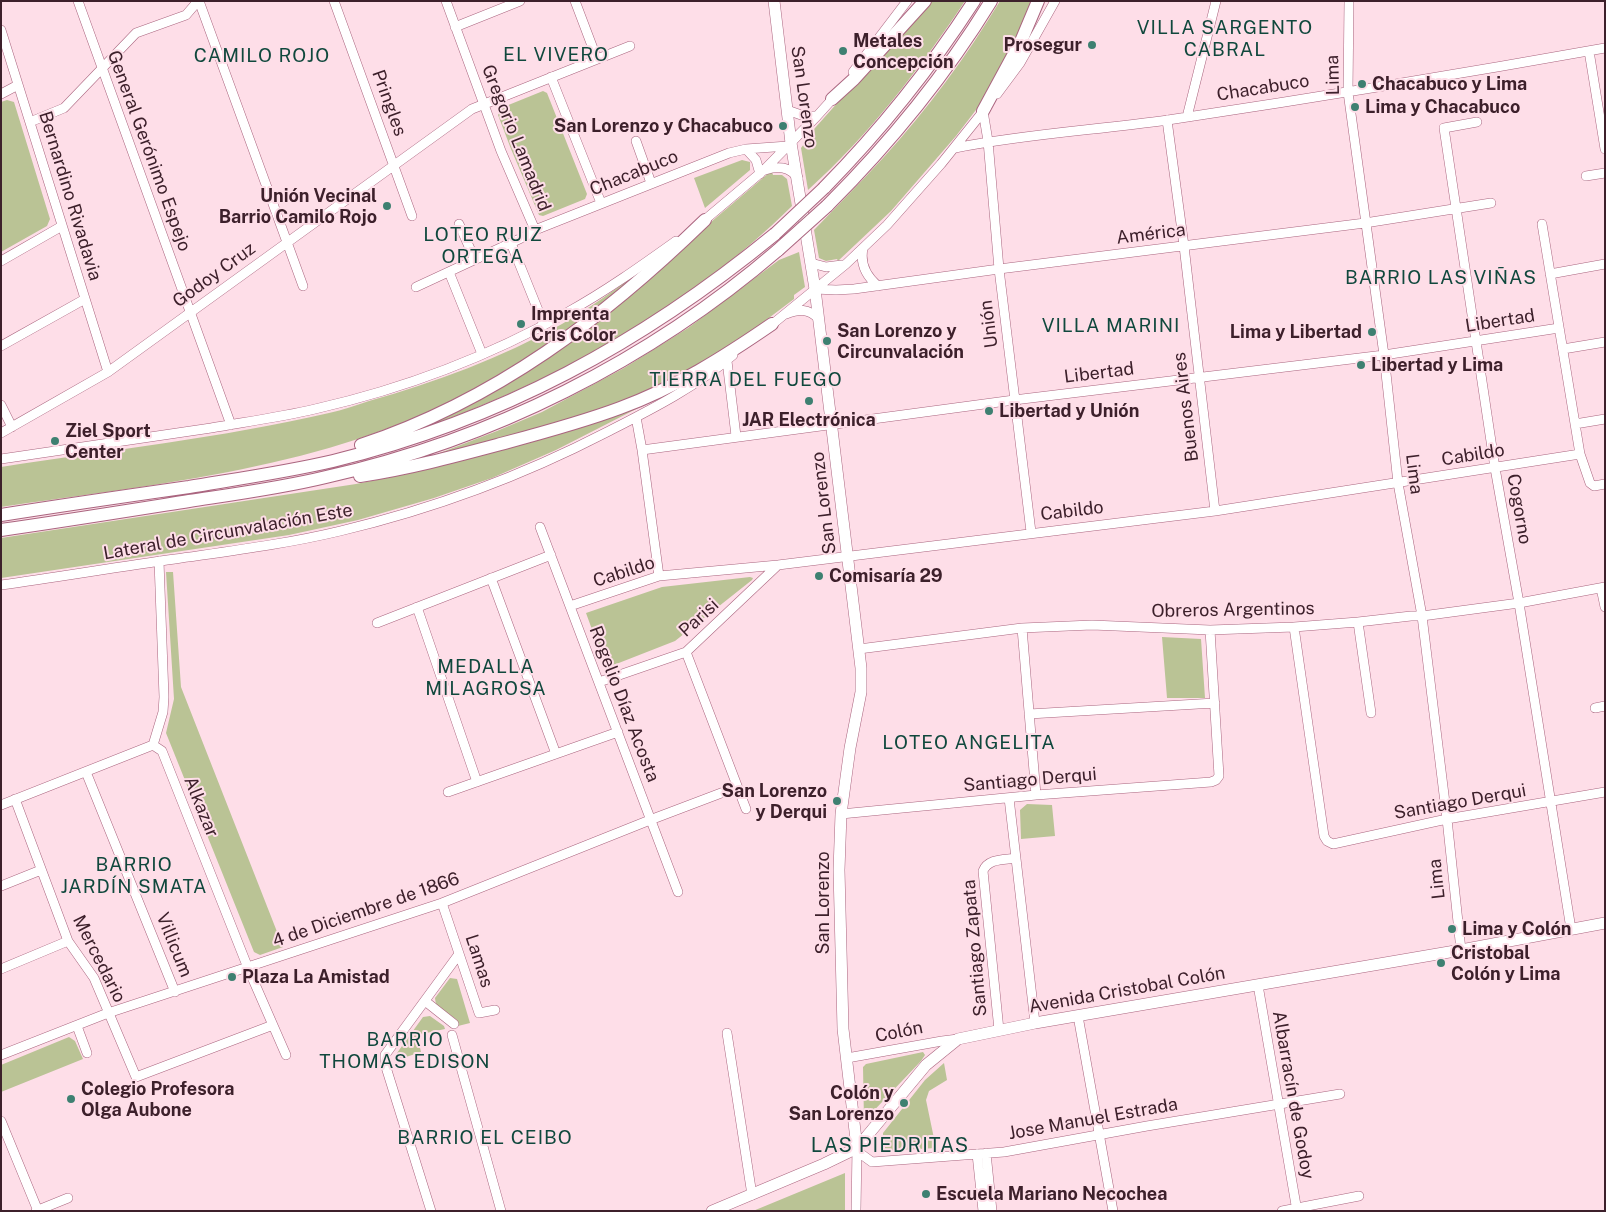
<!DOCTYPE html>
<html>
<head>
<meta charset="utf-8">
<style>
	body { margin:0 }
	#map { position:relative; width:1606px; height:1212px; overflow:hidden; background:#fedee8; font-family:"Public Sans",sans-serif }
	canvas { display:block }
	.frame { position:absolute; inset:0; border:2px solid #3d202b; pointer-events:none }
</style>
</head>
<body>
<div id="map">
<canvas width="1606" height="1212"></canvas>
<div class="frame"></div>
</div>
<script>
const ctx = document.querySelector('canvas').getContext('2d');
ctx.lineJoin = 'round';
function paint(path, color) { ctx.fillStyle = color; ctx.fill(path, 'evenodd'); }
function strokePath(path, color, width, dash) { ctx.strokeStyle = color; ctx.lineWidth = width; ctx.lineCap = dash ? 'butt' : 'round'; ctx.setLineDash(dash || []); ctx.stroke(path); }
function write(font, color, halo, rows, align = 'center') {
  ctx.font = font + ' "Public Sans",sans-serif'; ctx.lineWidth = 4; ctx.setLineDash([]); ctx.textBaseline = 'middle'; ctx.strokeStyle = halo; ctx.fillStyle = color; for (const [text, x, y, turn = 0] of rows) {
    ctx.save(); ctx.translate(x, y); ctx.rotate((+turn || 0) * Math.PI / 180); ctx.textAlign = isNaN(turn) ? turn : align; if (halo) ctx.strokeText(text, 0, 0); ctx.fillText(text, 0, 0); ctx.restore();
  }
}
paint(new Path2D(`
	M928,1h37c-46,69 -96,134 -157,189l-7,-42 6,-8v-3z
	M1000,1h35l-8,21 -48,84 -23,30 -65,75 -53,50 -1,-2 -11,2 -7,-3 -5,-28c23,-24 47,-48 69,-72 44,-48 83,-101 117,-157z
	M543,91l4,2 40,101 -2,5 -42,17 -4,-1 -28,-66 -13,-34 3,-7z
	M7,100l7,2 36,117 -3,7 -46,26v-150z
	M742,160l8,2v8l-45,38 -11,-30z
	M770,172h2l1,3h9l5,4 5,27c-103,103 -250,183 -387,228l189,-113z
	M670,249c-53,43 -104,86 -162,122 -12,8 -25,14 -37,20 -146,78 -308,92 -470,116v-40c110,-17 220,-29 328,-54 14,-3 27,-8 40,-12 67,-19 132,-43 193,-77 38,-22 73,-49 108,-75z
	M799,252l6,35 -11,8v4l-81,61 -100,48 -181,48 65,-25 45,-19 82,-44 64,-40 91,-68z
	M642,406l-86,44 -64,28 -58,20 -76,22 -69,15 -288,43v-40l355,-54 55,-11 90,-23 98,-28z
	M166,572h7l8,115 102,260 -23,8 -6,-3 -88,-219 8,-34z
	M750,577l3,1 -1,2 -77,61 -69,27 -20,-55 76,-26z
	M1162,637l39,2 4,59h-38z
	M1027,804l25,1 3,31 -34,3 -1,-29z
	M450,978l7,1 13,44 -12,3 -1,-6 -21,-15 -1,-7z
	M430,1016l14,10 1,3 -28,6 4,17 -27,9 3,-8 26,-36z
	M69,1037l6,4 8,18 -82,33v-27z
	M923,1052l2,3 -4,6 -57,60 -1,-54 3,-3z
	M944,1063l3,17 -18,11 -3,9 10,48 -53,3v-18l42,-53z
	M845,1173v38h-92z`), '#bac395');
const minor = new Path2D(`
	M78,1l153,424
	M199,1l104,285
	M334,1l78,215
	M446,1l55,150 34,79
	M575,1l22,58
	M1349,1l-1,91 36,263 14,128 24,133 25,203 14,131
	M455,27l65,-26
	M1,30l107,342
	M1589,51l16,98
	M853,72l54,-71
	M551,77l50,126
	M1,94l17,-9
	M997,94l23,-31 35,-62
	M787,110l17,6h13
	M983,111l5,30 11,128 32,263
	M1187,117l29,-116
	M1167,120l17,126 31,265
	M30,122l34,-14 72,-75 50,-18 12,-14
	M1477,122l-33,6 51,340 24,135 52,326
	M636,141l15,42
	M955,148c70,-14 142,-18 213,-28 146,-22 292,-46 437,-72
	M746,149l10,11 4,14
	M765,170c13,-4 24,-4 33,8
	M1586,176l19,-3
	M701,223l63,-53 53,-54 19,-21
	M459,224l16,36
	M1542,224l38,230 10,29 4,3 11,-2
	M511,243l33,82
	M863,248c-3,15 3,28 15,38
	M1,261l61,-35
	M811,263l15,4 16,-2
	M449,272l33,82
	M1550,274l55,-10
	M416,287l112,-52 7,-5 194,-77 17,-4 42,-3
	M815,289l21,1 18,-1 145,-20 366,-46 126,-20
	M786,314c13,-5 22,-6 33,5
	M769,327l77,-63 41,-39 54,-61 45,-56
	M1,346l84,-47
	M1563,349l42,-7
	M727,361l9,75
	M1,405l11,22
	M636,417l6,33 17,126
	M1575,424l30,-5
	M1,433l107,-61 364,-263 158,-63
	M642,450l372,-50 370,-45 175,-27
	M1,459c70,-10 140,-20 210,-31 34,-6 70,-11 104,-19 88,-20 175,-53 253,-97 38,-21 73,-46 108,-71
	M540,527l138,365
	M491,578l65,176
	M1,585c58,-8 116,-18 174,-26 55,-8 111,-15 165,-28 93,-22 182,-55 267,-99 43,-22 89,-45 126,-77
	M1601,588l4,19
	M570,606l89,-30 119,-11 437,-54 365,-57
	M417,607l60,175
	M1358,622l13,91
	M377,623l174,-68
	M1294,627l30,209 3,5 6,3 114,-25 158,-27
	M1022,628l14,167
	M859,649l163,-21 70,-3 118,5 84,-3 64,-5 53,-6h11l97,-13 86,-16
	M686,652l60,157
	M599,682l87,-30 92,-87
	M1595,708l10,-2
	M1029,714l186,-11
	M153,745l9,6 86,217 38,87
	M153,745l10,-33 1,-15 -5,-136
	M86,772l89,220
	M448,792l170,-60
	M1009,798l26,225
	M15,799l53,142 26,37 42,99 137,-52
	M1,805l152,-60
	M841,814l195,-19 175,-13 5,-2 3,-4 -9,-146
	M1,886l40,-16
	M442,903l37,110 16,-3
	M1,969l67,-28
	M1258,985l39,226
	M425,1001l29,23
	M1078,1016l35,195
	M77,1026l10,27
	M999,1030l-16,-159c5,-13 22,-11 33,-13
	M727,1033l25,162
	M452,1035l49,176
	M1,1055l107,-42 334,-110 208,-83 87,-33
	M847,1058l95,-17 16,-2
	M1,1121l37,90
	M857,1148l4,6 11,8 132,-10 143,-26 193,-32
	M986,1153l6,58
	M977,1154l6,57
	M36,1211l32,-13
	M431,1211l-46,-147v-9l74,-101
	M856,1211l1,-63
	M1282,1211l77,-15`);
const major = new Path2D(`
	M774,1l17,142 24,146 46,379v24l-11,56 -9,66 -2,56 4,159 14,119
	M712,1211l112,-47 33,-16 69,-83 32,-26 77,-16 426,-73 144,-27`);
const highway = new Path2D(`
	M832,99l22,-20 71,-78
	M983,111l39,-72 16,-38
	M824,188c56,-57 106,-119 150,-187
	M827,206c62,-62 118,-130 164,-205
	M361,445c135,-45 243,-127 344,-225
	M360,476c47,-7 92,-19 137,-31 41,-11 83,-22 123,-37 55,-20 104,-51 152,-84
	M1,515c63,-10 125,-19 188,-28 48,-8 97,-15 144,-26 168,-41 309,-118 442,-227
	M1,530c63,-9 125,-19 188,-29 46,-7 92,-13 137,-24 165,-37 323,-116 452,-227`);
strokePath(minor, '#aa657f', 10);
strokePath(major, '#aa657f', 12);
strokePath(highway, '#aa657f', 14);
strokePath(minor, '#fff', 9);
strokePath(major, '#fff', 11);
strokePath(highway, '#fff', 12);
const highwayBridge = new Path2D(`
	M775,234l49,-46
	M778,250l49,-44`);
strokePath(highwayBridge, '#aa657f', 14, []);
strokePath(highwayBridge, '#fff', 12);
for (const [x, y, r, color] of [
	[1092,45,5,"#3e8071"],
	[843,51,5,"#3e8071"],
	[1362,84,5,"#3e8071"],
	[1355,107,5,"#3e8071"],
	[783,126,5,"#3e8071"],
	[387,206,5,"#3e8071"],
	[521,324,5,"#3e8071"],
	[1372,332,5,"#3e8071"],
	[827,341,5,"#3e8071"],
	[1361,365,5,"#3e8071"],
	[809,401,5,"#3e8071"],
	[989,411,5,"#3e8071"],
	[55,441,5,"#3e8071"],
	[819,576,5,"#3e8071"],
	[837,801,5,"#3e8071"],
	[1452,929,5,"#3e8071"],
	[1441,963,5,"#3e8071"],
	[232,977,5,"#3e8071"],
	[71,1099,5,"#3e8071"],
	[904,1103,5,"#3e8071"],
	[926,1194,5,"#3e8071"]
]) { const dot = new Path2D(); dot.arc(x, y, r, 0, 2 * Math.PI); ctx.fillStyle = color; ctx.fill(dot); strokePath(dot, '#fedee8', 2); }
write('bold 18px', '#3d202b', '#fedee8', [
	["Metales",853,41],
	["Concepción",853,62],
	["Prosegur",1082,45,"right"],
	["Chacabuco y Lima",1372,84],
	["Lima y Chacabuco",1365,107],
	["San Lorenzo y Chacabuco",773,126,"right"],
	["Unión Vecinal",377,196,"right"],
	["Barrio Camilo Rojo",377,217,"right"],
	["Imprenta",531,314],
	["Cris Color",531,335],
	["San Lorenzo y",837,331],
	["Circunvalación",837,352],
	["Lima y Libertad",1362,332,"right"],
	["Libertad y Lima",1371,365],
	["Libertad y Unión",999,411],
	["JAR Electrónica",809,420,"center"],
	["Ziel Sport",65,431],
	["Center",65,452],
	["Comisaría 29",829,576],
	["San Lorenzo",827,791,"right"],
	["y Derqui",827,812,"right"],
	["Lima y Colón",1462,929],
	["Cristobal",1451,953],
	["Colón y Lima",1451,974],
	["Plaza La Amistad",242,977],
	["Colegio Profesora",81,1089],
	["Olga Aubone",81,1110],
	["Colón y",894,1093,"right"],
	["San Lorenzo",894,1114,"right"],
	["Escuela Mariano Necochea",936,1194]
], 'left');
write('18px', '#3d202b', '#fedee8', [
	["Lima",1333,75,-91],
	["Chacabuco",1263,88,-9],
	["San Lorenzo",804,97,82],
	["Pringles",389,103,70],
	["Gregorio Lamadrid",516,138,68],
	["General Gerónimo Espejo",149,151,70],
	["Chacabuco",634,173,-22],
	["Bernardino Rivadavia",70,196,73],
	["América",1151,234,-7],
	["Godoy Cruz",214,275,-36],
	["Libertad",1500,321,-9],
	["Unión",989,324,-97],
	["Libertad",1099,373,-7],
	["Buenos Aires",1186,407,-97],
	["Cabildo",1473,455,-9],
	["Lima",1414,474,83],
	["San Lorenzo",824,503,-97],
	["Cogorno",1519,509,80],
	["Cabildo",1072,511,-7],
	["Lateral de Circunvalación Este",228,532,-10],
	["Cabildo",624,572,-18],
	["Obreros Argentinos",1233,610,-1],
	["Parisi",699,618,-43],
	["Rogelio Díaz Acosta",624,704,69],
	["Santiago Derqui",1030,780,-5],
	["Santiago Derqui",1460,802,-10],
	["Alkazar",201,807,68],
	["Lima",1437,879,-96],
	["San Lorenzo",823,903,-90],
	["4 de Diciembre de 1866",366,910,-19],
	["Villicum",174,945,68],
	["Santiago Zapata",975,948,-95],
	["Mercedario",99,959,63],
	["Lamas",479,961,72],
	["Avenida Cristobal Colón",1127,990,-10],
	["Colón",899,1032,-11],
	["Albarracín de Godoy",1293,1095,80],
	["Jose Manuel Estrada",1093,1119,-10]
]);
ctx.letterSpacing = '1px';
write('19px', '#10483d', '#fedee8', [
	["VILLA SARGENTO",1225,28],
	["CABRAL",1225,50],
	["EL VIVERO",556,55],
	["CAMILO ROJO",262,56],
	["LOTEO RUIZ",483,235],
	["ORTEGA",483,257],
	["BARRIO LAS VIÑAS",1441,278],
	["VILLA MARINI",1111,326],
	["TIERRA DEL FUEGO",746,380],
	["MEDALLA",486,667],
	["MILAGROSA",486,689],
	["LOTEO ANGELITA",969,743],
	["BARRIO",134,865],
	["JARDÍN SMATA",134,887],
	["BARRIO",405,1040],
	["THOMAS EDISON",405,1062],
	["BARRIO EL CEIBO",485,1138]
]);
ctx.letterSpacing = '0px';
ctx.letterSpacing = '1px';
write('20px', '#10483d', '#fedee8', [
	["LAS PIEDRITAS",890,1146]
]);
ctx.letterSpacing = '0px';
</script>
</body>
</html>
